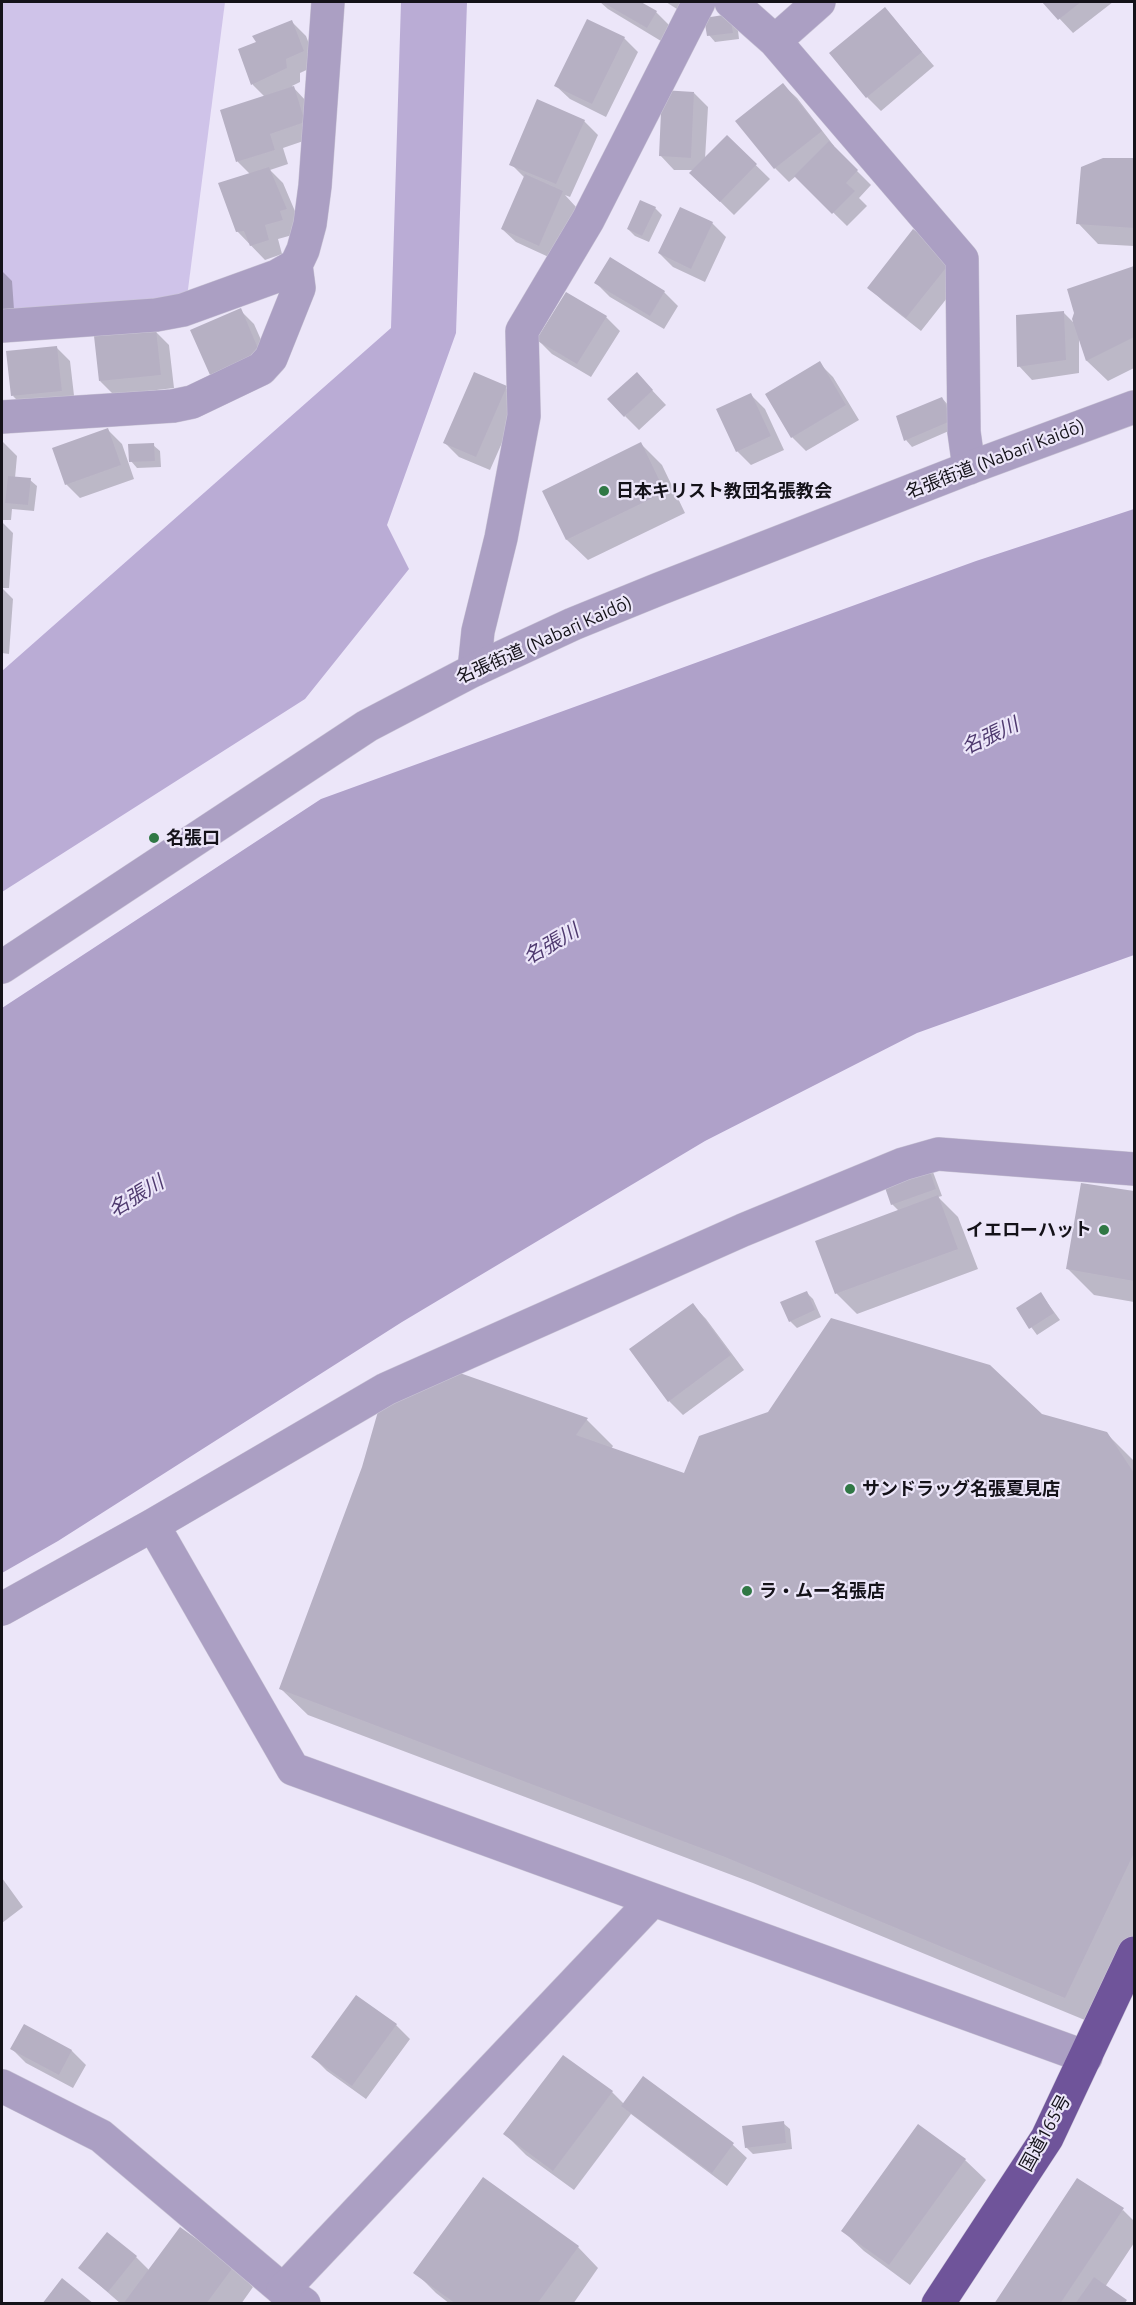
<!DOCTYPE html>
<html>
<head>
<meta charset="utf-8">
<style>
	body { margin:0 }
	#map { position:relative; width:1136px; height:2305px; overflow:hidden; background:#ece6f9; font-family:Ubuntu,sans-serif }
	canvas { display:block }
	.frame { position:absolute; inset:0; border:3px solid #141219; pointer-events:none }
</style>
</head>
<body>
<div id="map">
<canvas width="1136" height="2305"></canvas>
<div class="frame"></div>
</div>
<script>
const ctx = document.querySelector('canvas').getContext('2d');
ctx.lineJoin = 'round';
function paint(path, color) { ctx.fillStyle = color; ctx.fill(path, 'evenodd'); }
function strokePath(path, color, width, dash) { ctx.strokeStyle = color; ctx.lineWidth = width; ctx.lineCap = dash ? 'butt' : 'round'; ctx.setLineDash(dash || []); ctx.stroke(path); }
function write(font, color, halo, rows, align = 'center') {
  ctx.font = font + ' Ubuntu,"Noto Sans JP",sans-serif'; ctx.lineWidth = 4.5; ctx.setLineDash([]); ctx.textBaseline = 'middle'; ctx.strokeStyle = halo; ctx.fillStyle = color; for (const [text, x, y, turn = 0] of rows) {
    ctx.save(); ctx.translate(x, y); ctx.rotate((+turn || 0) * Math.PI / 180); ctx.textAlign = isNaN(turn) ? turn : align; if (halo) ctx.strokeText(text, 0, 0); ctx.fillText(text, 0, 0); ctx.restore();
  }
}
paint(new Path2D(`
	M2,2h223l-38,295 -185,15z`), '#cfc3e9');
paint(new Path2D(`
	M401,2h66l-11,331 -69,192 22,44 -104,130 -303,193v-221l389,-343z`), '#baacd5');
paint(new Path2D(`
	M1134,509v446l-217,78 -212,108 -303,181 -344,219 -56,32v-565l319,-209 655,-238z`), '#afa1c9');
paint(new Path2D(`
	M600,2h39l17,10 14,14 -9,15 -53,-32z
	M666,2h36l-11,16z
	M1044,2h69l-40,31z
	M885,9l49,57 -53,45 -14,-14z
	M292,22l14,14 11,29 -17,8v9l-8,4 15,16 11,34 -35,12 5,16 -18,6 13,13 17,40 -4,11 -18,5 4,15 -17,6 -28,-29 13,-57 -12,-12 -16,-51 43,-14 -12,-12 -13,-35 18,-7z
	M737,22l2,17 -24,3 -6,-7z
	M624,38l14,14 -32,65 -36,-18 -14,-13z
	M783,85l14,13 37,48 -1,1 38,38 -12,13 8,8 -20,20 -51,-50 -7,6 -14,-14z
	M694,93l14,14 -3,52 22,-22 43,42 -36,36 -43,-42 3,-3h-20l-14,-15z
	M584,121l14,14 -28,62 -5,-2 11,12 -23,52 -37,-17 -14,-13 23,-51 -14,-14z
	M1103,159h31v87l-36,-2 -20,-21z
	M655,208l7,7 -13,27 -14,-6 -7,-7z
	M712,223l14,14 -21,45 -32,-15 -14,-14z
	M914,231l52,43 -45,57 -38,-30 -14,-14z
	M1134,268v100l-26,13 -21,-20 -8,-26v38l-47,7 -13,-14 45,-53 9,9 3,-9 -8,-23z
	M2,271l10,10 3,43 -13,1z
	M596,283l68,9 14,14 -14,23 -54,-32z
	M240,310l14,14 19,43 -48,21 -14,-14z
	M606,317l14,14 -29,46 -39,-23 -14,-14z
	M155,331l14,14 5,43 -60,7 -14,-14z
	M56,347l14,14 5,43 -48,6 -14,-14z
	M819,363l14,14 26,43 -53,31 -14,-14 -25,-43z
	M506,388l14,14 -30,68 -31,-13 -14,-14z
	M650,388l16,17 -27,25 -14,-14z
	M751,395l14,14 19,41 -33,15 -14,-14z
	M942,398l6,7 10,22 -46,20 -6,-7z
	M108,430l14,14 12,35 -54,19 -14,-14z
	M3,442l14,14 -2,22 15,2 7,6 -3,25 -22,-2 -1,11h-9z
	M641,444l21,21 23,48 -97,47 -21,-20 -23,-49z
	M153,445l7,6 1,16 -24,1 -6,-7z
	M2,522l11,11 -4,55h-7z
	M2,588l11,11 -4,55 -7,-1z
	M933,1172l9,24 -4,1 20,20 20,52 -121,45 -21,-21 63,-82 -7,-7 -8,-24z
	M1082,1184l52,9v109l-40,-7 -26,-26z
	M807,1293l6,6 8,18 -24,11 -7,-7z
	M1041,1294l19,26 -23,15 -19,-26z
	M693,1305l13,14 38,51 -61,45 -14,-14z
	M457,1374l130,46 26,26 -2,3 74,26 356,-59 65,17 27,27 1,474 -42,89 -339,-140 -445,-168 -27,-26z
	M2,1878l21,29 -21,16z
	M396,2025l14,14 -44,60 -39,-28 -14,-14z
	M24,2026l48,25 14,14 -13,23 -47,-25 -14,-14z
	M643,2079l90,66 14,13 -20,28 -96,-72 -57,76 -48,-35 -21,-21 107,-42 12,12z
	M783,2123l7,6 2,20 -39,5 -7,-7z
	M965,2160l21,20 -76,105 -46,-34 -21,-20z
	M1123,2210l11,11v22l-29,44 24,17h-134z
	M578,2247l20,21 -25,36h-123l-14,-11 -21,-21z
	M136,2257l13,13 84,-3 20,20 -12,17h-120l-41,-36z`), '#0003');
paint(new Path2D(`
	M602,2h39l16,9 -10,17z
	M1042,2h39l-23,18z
	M885,7l37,45 -56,46 -37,-45z
	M730,14l3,19 -26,3 -3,-18z
	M587,19l38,18 -33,67 -38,-18z
	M292,20l12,31 -18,8 1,9 -36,17 -13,-36 18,-7 -4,-6z
	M783,83l39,48 -48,38 -39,-48z
	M294,86l11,36 -35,12 5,16 -39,12 -16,-52z
	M662,90l32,2 -3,66 -32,-2z
	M537,99l48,21 -29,64 -47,-19z
	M727,135l30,29 -37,38 -31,-29z
	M829,141l29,29 -12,13 9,8 -23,23 -38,-38z
	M1103,158h31v70l-58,-4 5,-57z
	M269,167l18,42 -7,2 3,9 -18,5 4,15 -19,6 -6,-15 -8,1 -18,-49z
	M525,174l38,17 -24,55 -38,-17z
	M640,200l16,7 -14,29 -15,-7z
	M680,207l33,15 -22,47 -33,-16z
	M913,229l40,30 -47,59 -39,-30z
	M610,257l55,34 -15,25 -56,-33z
	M1134,266v71l-48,24 -14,-42 2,-6 -7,-24z
	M566,292l41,24 -30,48 -41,-24z
	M241,308l19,45 -50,22 -20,-45z
	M1064,311l2,49 -49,7 -1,-52z
	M156,329l5,46 -62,6 -5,-45z
	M57,346l5,45 -51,5 -5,-45z
	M820,361l26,44 -55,33 -26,-44z
	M474,372l33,14 -31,71 -33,-14z
	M637,372l16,18 -29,27 -17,-18z
	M751,393l20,43 -35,16 -20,-43z
	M942,397l11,23 -49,21 -8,-25z
	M108,428l13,37 -56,20 -13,-37z
	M641,442l24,50 -99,48 -24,-49z
	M154,443l1,18 -26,1 -1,-18z
	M8,476l23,2 -3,27 -23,-2z
	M927,1163l9,26 -45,16 -9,-26z
	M1081,1183l53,8v90l-68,-12z
	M938,1195l20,54 -123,45 -20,-53z
	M807,1291l8,19 -26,12 -9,-20z
	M1041,1292l13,21 -25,16 -13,-21z
	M693,1303l38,52 -63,47 -39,-53z
	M831,1318l159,47 52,49 65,18 27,41v380l-69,145 -340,-141 -446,-168 83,-222 19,-66 76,-29 131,46 -12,17 108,38 15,-37 69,-24z
	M356,1995l41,29 -45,62 -41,-29z
	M24,2024l48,26 -13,25 -49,-26z
	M563,2055l50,36 -60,80 -50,-37z
	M643,2076l91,67 -22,30 -91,-67z
	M784,2121l2,22 -41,5 -3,-22z
	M918,2124l48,35 -77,106 -48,-34z
	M483,2177l96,69 -42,58h-81l-43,-31z
	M1077,2178l47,30 -64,96h-66z
	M180,2227l54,39 -28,38h-83z
	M107,2232l30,24 -29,36 -30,-24z
	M1094,2277l33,23 -3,4h-49z
	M62,2278l32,26h-52z`), '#b6b0c3');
const minor = new Path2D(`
	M731,2l44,39 187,218 2,173 5,36
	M775,41l44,-39
	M2,326l154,-11 27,-5 94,-34 19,-11 7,-15 7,-26 5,-38 13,-184
	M2,417l171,-11 19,-4 69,-33 10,-11 28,-70 -3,-23
	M474,670l4,-39 23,-93 23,-122 -2,-85 66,-111 111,-218
	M2,2086l99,50 182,154 21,14`);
const tertiary = new Path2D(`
	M2,967l365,-241 107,-56 99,-46 86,-35 310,-121 165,-61
	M153,1525l140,244 793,288
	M2,1609l151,-84 233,-136 357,-159 160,-66 35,-10 196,15
	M283,2290l370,-390`);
const trunk = new Path2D(`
	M938,2304l109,-166 87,-185`);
strokePath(minor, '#c9c4d5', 34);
strokePath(tertiary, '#c9c4d5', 34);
strokePath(trunk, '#c9c4d5', 34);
strokePath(minor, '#ab9fc3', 33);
strokePath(tertiary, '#ab9fc3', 33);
strokePath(trunk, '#6f549a', 33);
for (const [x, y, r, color] of [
	[604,491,6,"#307845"],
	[154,838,6,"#307845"],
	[1104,1230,6,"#307845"],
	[850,1489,6,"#307845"],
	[747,1591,6,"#307845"]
]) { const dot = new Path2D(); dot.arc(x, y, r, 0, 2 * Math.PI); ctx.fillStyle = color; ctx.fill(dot); strokePath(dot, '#ece6f9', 2); }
write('18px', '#141219', '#ece6f9', [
	["名張街道 (Nabari Kaidō)",995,459,-21],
	["名張街道 (Nabari Kaidō)",544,640,-24],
	["国道165号",1045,2133,-61]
]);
write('bold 18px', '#141219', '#ece6f9', [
	["日本キリスト教団名張教会",616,491],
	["名張口",166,838],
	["イエローハット",1092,1230,"right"],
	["サンドラッグ名張夏見店",862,1489],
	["ラ・ムー名張店",759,1591]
], 'left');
write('italic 20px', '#4f3a6f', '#ece6f9', [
	["名張川",990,736,-25],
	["名張川",551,944,-30],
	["名張川",136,1196,-31]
]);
</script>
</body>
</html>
